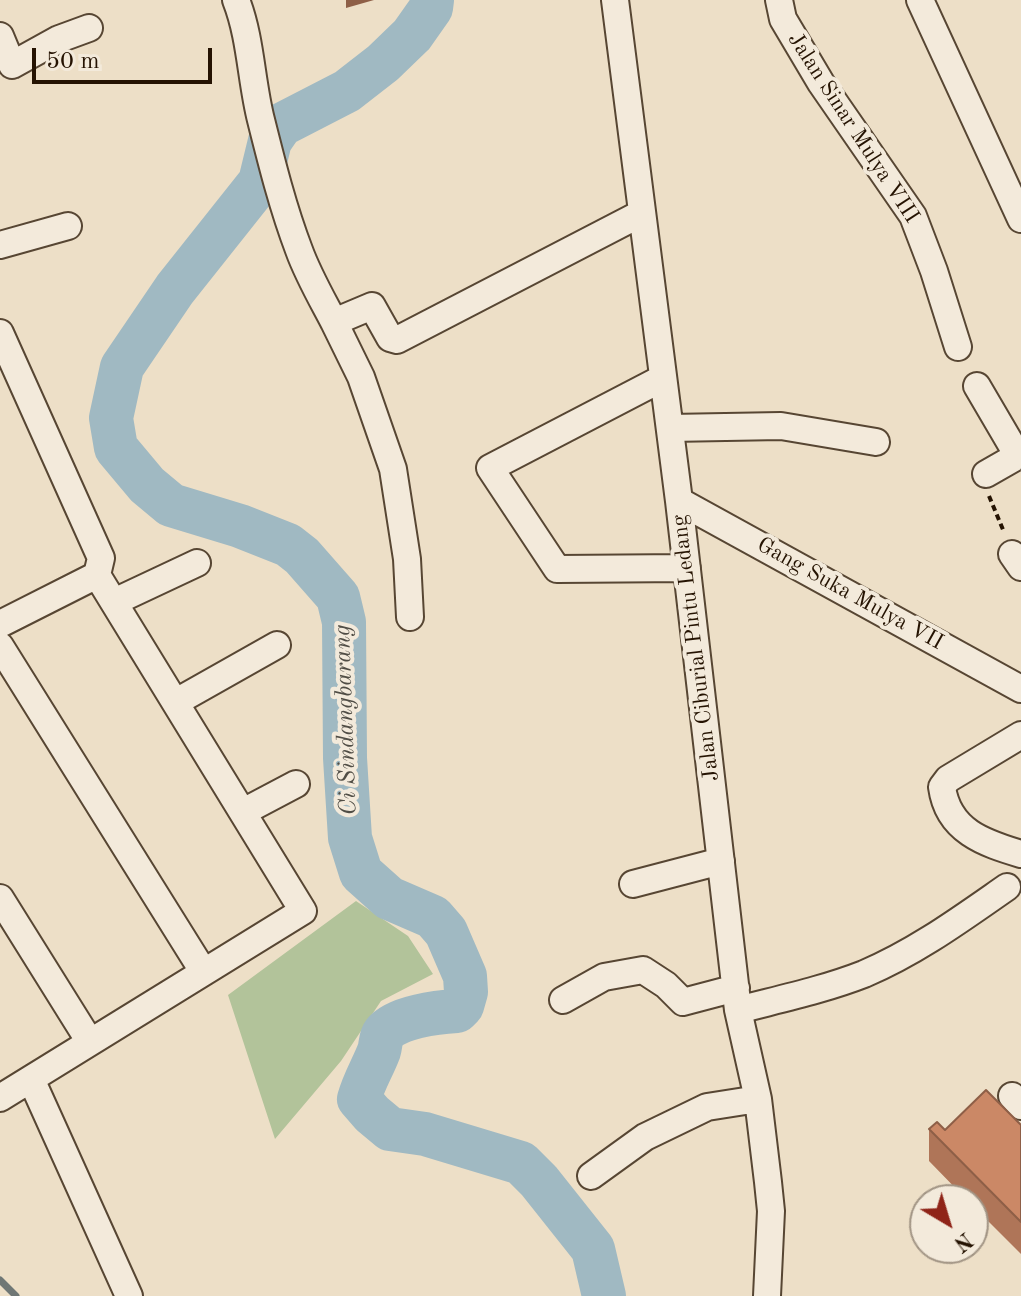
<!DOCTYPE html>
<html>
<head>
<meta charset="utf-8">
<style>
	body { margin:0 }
	#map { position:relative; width:1021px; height:1296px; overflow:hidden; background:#eddfc7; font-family:"Old Standard TT",serif }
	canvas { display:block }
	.north { position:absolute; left:909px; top:1184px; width:80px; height:80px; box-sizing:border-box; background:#f3eadb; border:2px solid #a19484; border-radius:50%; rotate:142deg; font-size:22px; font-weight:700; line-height:32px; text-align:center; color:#251302 }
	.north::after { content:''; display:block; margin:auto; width:28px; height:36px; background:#8f2418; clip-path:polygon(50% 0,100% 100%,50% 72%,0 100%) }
	.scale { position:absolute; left:32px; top:48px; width:180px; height:36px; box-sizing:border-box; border:4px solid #251302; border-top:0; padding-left:10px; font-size:24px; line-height:28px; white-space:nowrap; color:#251302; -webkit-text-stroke:6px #f3eadb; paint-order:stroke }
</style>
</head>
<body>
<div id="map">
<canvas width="1021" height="1296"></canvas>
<div class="north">N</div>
<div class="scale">50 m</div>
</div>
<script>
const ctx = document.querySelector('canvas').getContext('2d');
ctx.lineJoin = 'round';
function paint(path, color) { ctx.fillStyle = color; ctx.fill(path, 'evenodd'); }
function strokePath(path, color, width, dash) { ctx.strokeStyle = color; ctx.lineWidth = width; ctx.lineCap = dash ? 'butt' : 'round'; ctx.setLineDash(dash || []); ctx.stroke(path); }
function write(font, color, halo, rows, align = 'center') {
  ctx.font = font + ' "Old Standard TT",serif'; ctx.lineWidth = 8; ctx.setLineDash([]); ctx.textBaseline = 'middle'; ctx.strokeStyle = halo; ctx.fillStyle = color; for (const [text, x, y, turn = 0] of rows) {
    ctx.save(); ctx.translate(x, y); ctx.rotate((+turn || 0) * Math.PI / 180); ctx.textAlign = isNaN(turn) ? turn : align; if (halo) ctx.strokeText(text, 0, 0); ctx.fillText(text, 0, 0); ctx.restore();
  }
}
paint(new Path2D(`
	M356,901l52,35 25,38 -52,27 -40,60 -66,78 -47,-144z`), '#b2c39a');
strokePath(new Path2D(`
	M0,1280l16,16`), '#6f7775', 7);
strokePath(new Path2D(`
	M432,0l-1,8 -19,27 -29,28 -36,28 -66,34 -11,16 -10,41 -85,107 -53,78 -11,51 5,30 31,37 24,20 69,21 48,19 14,11 36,41 6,25 1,136 5,80 11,35 28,25 44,19 13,15 19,44 1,16 -4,14 -5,5c-19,1 -61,6 -73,22 -4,5 -3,12 -5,18 -6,16 -15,30 -20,48l13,15 18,15 35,5 96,29 18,18 54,68 11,47`), '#a0b9c2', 44);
const minor = new Path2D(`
	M236,0c15,38 15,81 25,120 11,44 22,88 38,130 9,25 23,49 35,72l38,-16 18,32 7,2 245,-127
	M615,0l64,501 59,509 20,89 10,83 3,29 -4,85
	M779,0l4,19 38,64 92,133 21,55 24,76
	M920,0l101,219
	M0,36l12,29 47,-26 30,-11
	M0,245l68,-19
	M334,322l27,55 32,92 14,90 3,58
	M0,333l101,225 -4,17 206,336 -303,187
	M663,378l-173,90 67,101 130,-1
	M977,386l41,70
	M670,428l111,-2 95,16
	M986,474l35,-20
	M679,501l342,188
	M1012,554l9,13
	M114,602l83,-39
	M0,624l97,-49
	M0,646l203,325
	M176,702l101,-57
	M1021,735l-73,44 -6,8c6,44 42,56 79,67
	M243,812l53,-28
	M633,884l88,-23
	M0,898l90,144
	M563,1000l41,-23 39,-7 23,15 17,17 53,-14
	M738,1010c42,-11 85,-20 126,-36 52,-22 97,-55 143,-87
	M31,1079l98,217
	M1012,1096l9,10
	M591,1176l54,-39 62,-30 51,-8`);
strokePath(minor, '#574633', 30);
strokePath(new Path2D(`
	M989,496l15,36`), '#251302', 4, [6, 4]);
strokePath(minor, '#f3eadb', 26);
paint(new Path2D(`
	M1021,1125v129l-48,-48v-6h-6l-38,-39v-32l16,1z`), '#af7558');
paint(new Path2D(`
	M346,0h28l-28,8z`), '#8e5f47');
const building = new Path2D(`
	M986,1090l35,35v97l-92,-93 8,-7 8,8z`);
paint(building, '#cb8866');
strokePath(building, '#8e5f47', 2);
write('22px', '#251302', '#f3eadb', [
	["Jalan Sinar Mulya VIII",853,128,57],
	["Gang Suka Mulya VII",850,594,29],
	["Jalan Ciburial Pintu Ledang",696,648,-97]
]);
write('italic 24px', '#504d45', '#f3eadb', [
	["Ci Sindangbarang",346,720,-92]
]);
</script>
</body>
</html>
